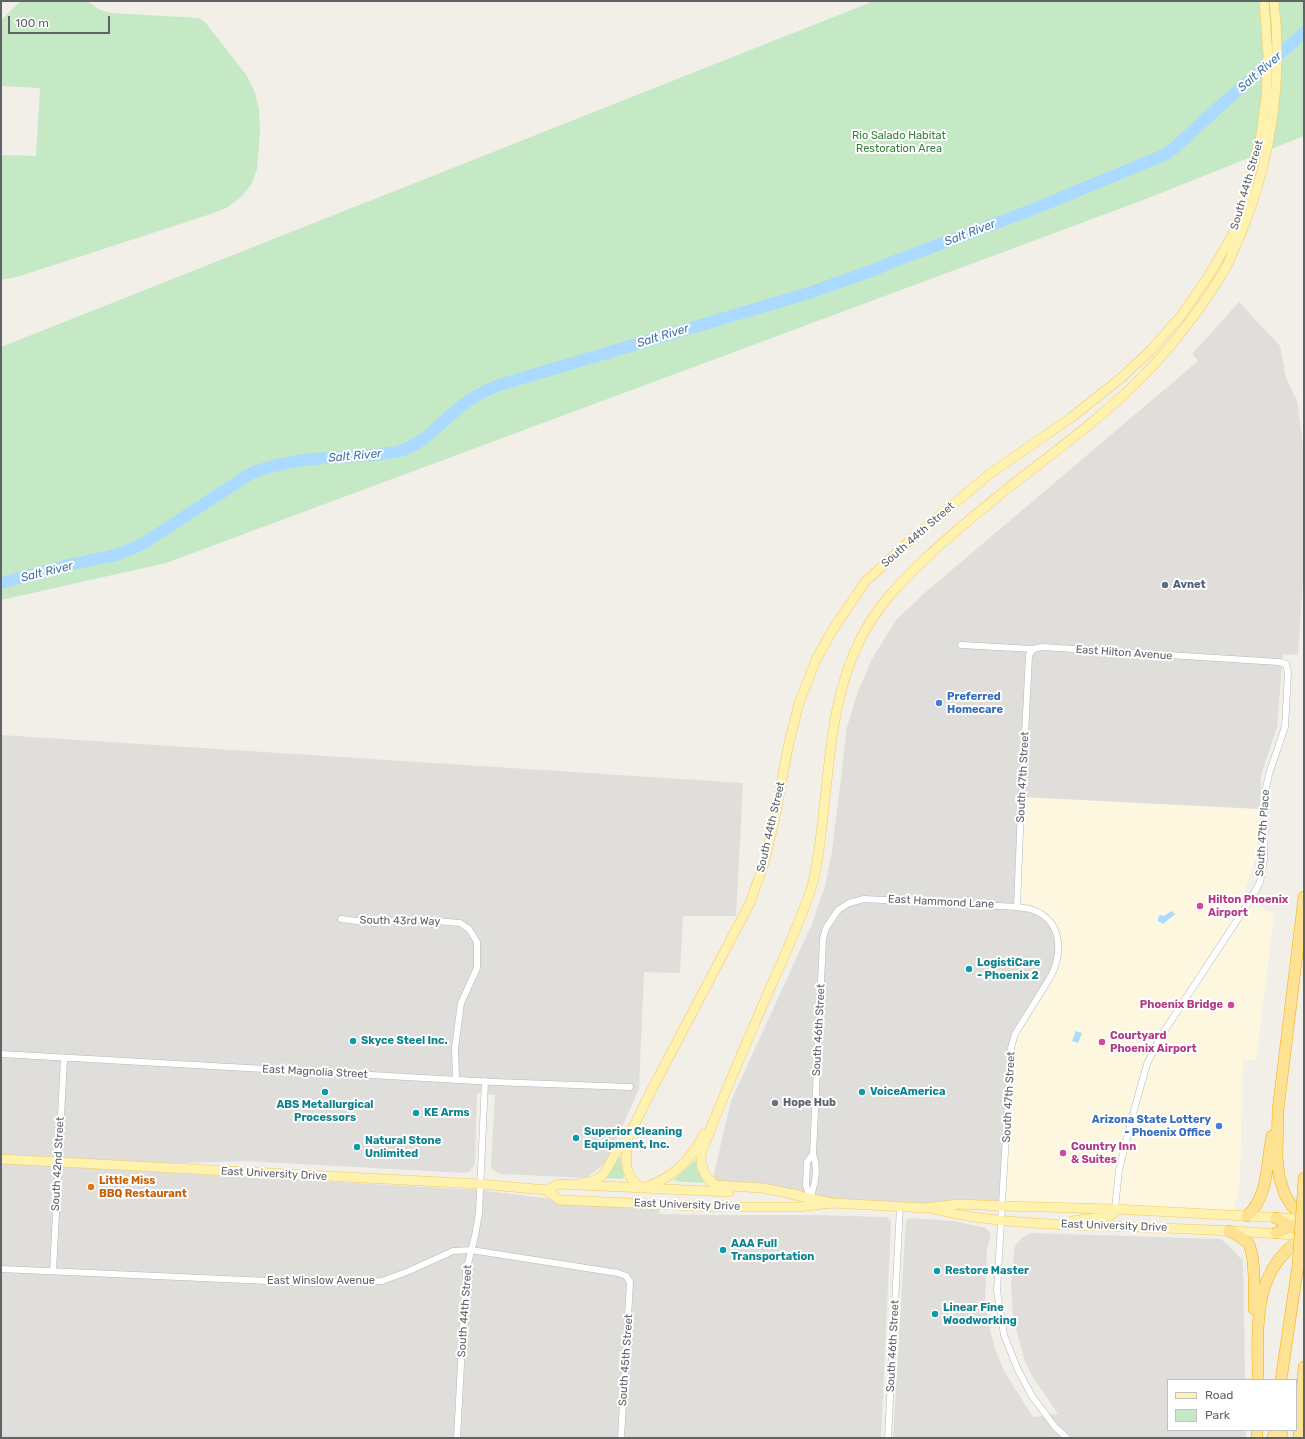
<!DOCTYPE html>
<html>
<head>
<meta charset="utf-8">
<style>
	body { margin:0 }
	#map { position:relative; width:1305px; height:1439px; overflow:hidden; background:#f1efe8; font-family:Rubik,sans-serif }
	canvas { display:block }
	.frame { position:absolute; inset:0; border:2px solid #5f6368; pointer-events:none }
	.legend { position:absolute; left:1167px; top:1379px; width:130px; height:52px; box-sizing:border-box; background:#fff; border:1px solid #bfc1c3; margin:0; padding:5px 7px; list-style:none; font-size:12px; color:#5f6368 }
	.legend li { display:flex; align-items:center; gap:8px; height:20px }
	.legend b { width:20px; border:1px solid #bfc1c3 }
	.scale { position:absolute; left:8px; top:16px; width:102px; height:18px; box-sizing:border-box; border:2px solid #5f6368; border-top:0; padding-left:5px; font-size:12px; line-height:14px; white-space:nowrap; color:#5f6368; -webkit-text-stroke:3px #fff; paint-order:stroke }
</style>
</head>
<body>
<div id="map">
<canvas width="1305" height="1439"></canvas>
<div class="frame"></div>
<ul class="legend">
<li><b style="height:5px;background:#fff2af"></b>Road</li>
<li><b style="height:11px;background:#c5e8c5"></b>Park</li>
</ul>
<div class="scale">100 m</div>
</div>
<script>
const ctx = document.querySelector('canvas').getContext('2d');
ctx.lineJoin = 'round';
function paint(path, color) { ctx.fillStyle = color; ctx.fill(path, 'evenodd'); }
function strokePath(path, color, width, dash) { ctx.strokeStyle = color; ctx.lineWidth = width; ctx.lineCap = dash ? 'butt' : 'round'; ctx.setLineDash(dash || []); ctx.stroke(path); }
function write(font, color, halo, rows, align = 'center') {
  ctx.font = font + ' Rubik,sans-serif'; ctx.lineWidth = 4; ctx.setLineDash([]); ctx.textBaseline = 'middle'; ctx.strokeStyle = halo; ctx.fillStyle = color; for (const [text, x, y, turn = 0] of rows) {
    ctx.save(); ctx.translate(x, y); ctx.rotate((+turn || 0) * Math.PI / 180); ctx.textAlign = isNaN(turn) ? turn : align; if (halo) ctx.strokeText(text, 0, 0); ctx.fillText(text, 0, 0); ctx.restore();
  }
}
paint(new Path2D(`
	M1022,797l238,12 -3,45 -14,42 31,19 -18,145h-13l-3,121 -7,35 -230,-10z`), '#fef7e0');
paint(new Path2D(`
	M1239,302l41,44 6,32 11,23 7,51v113l-6,90 -15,-1 -6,73 -16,48 -1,34 -238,-12 -5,109 28,11 13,21 -2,28 -41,68 -12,172 -103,1 -68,-4 -120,-21 19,-81 81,-177 13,-38 7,-34 15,-125 10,-33 15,-35 24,-39 31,-29 271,-230 -6,-7z
	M1,735l742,48 -7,133h-53l-3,57 -36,-1 -5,117 -32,72 -20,17 -87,-4 -6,-3 -3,-3 4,-73 -18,-2 -2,71 -5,7 -5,2 -219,-12 -181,6 415,23 80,10 100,5 -1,9 58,1h94l76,2 4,4 -10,217h-880z
	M910,1218l43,3 33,7 5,6 -4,15 -2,49 4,28 6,23 10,24 28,44 25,-3 -26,-38 -8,-17 -11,-42 -2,-33 4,-38 7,-8 8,-5 191,6 9,8 13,14 2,119h-77v50h78v8h-353l13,-218z`), '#e0deda');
paint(new Path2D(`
	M21,1h66l13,9 11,3 88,5 6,4 42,54 8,17 4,16 1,22 -3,38 -6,16 -9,11 -14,11 -17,7 -191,62 -19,4v-125l35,1 4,-68 -39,-2v-66z
	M874,1h430v135l-158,63 -980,364 -165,37v-253z
	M619,1157h1l4,20 -2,2 -15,-1 -2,-1z
	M695,1160l2,9 7,13 -1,1 -30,-2z`), '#c5e8c5');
paint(new Path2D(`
	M1172,911l3,3 -12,10 -5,-3v-3l2,-3 4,1z
	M1211,1001l7,1 -1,9 -7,-1z
	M1076,1031l6,2 -4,10 -6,-2z`), '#aadaff');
strokePath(new Path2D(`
	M1,583l72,-19 43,-9 25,-10 109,-71c33,-14 69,-16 105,-18 15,-1 30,-1 45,-5 24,-7 40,-28 59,-43 12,-10 25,-17 40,-23l310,-92 62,-22 24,-10 134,-50 135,-56 9,-6 46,-42 85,-74`), '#aadaff', 12);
const minor = new Path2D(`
	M961,645l72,4 9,-2 237,15 7,2 2,9 -3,54 -16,47 -3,14 -2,71 -4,23 -9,17 -90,137 -14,28 -13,46 -15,60 -4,39
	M1017,907l3,-75 9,-177 4,-6
	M341,919l32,4 44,-4 18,2 25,2 9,6 8,13v26l-16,35 -6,45 1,31
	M1,1054l493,28 136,5
	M810,1198c6,-15 8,-30 3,-44l10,-215 3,-11 12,-18 11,-7 15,-4 153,8c5,1 11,1 16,3 29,11 30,41 18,66l-36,58 -4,14 -14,243 7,44 14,35 14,26 23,31 12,11
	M810,1198l-4,-13 1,-23 6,-8
	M1,1269l312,14 69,-2 27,-10 44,-20 18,-1 147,23 8,3 4,6 -9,156
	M53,1271l11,-213
	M457,1438l9,-167 9,-35 4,-23 6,-132
	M888,1438l12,-231`);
const primary = new Path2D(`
	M628,1138c-2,19 -6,40 15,50 30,-10 46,-26 61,-54
	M1,1159l479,25 66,6 13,-6 170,8
	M575,1185l21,-5 4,-3 5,-5 12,-21 12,-15 21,-43 100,-190 14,-40 10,-41 14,-75 11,-44 17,-43 16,-29 33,-49 51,-47 75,-62 81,-56 49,-39 29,-27 30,-34 28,-40 24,-41 11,-32 18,-69 5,-38 2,-41 -4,-55
	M546,1190l14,10 158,7h80l34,-4 93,5 34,-4 44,2 112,3 189,10
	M794,1195l38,8
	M799,1195l-37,-7 -47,-3c-11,-8 -15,-18 -14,-31 21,-57 46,-112 70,-168 15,-33 30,-66 41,-100 5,-18 7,-36 9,-53 9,-67 9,-136 41,-197 17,-32 38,-53 64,-78 26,-25 54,-47 82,-70 46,-36 94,-70 135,-112 31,-32 59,-68 82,-107 7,-13 13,-29 19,-43 28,-71 39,-149 30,-225
	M933,1209c57,14 113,15 171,17 67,2 134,4 200,10
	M1072,1221l37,-5 4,-2 2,-5`);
const motorway = new Path2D(`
	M1304,897l-26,213 -1,46 2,20 6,19 7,11 12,11
	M1303,1195l1,-17
	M1247,1216c22,-20 19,-52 25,-80
	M1276,1218l28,16
	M1229,1231c6,3 14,7 19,12 8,12 6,51 6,66
	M1276,1233l19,-8
	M1258,1380c0,-54 -7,-110 46,-143
	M1281,1380l17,-115
	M1257,1438v-8
	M1273,1438l2,-8
	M1281,1438l1,-8
	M1299,1438l5,-71`);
strokePath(minor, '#b5b8bc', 7);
strokePath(primary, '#f2c960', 10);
strokePath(motorway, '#f9ab00', 12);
strokePath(minor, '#fff', 6);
strokePath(primary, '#fff2af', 9);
strokePath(motorway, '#fde293', 11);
const motorwayBridge = new Path2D(`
	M1298,1265l5,-70`);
strokePath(motorwayBridge, '#f9ab00', 12, []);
strokePath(motorwayBridge, '#fde293', 11);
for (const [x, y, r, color] of [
	[1165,585,4,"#5c6f8a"],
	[939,703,4,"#3f7fe0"],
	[1200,906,4,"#d1479c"],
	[969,969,4,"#0f9aa8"],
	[1231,1005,4,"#d1479c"],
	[353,1041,4,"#0f9aa8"],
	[1102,1042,4,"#d1479c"],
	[325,1092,4,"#0f9aa8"],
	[862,1092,4,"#0f9aa8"],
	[775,1103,4,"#6b7280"],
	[416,1113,4,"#0f9aa8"],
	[1219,1126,4,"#3f7fe0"],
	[576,1138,4,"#0f9aa8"],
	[357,1147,4,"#0f9aa8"],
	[1063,1153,4,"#d1479c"],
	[91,1187,4,"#e8710a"],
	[723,1250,4,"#0f9aa8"],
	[937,1271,4,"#0f9aa8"],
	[935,1314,4,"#0f9aa8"]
]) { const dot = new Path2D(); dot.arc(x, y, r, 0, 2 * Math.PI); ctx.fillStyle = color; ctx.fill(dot); strokePath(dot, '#fff', 1.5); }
write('11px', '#348238', '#fff', [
	["Rio Salado Habitat",899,136],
	["Restoration Area",899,149]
]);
write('11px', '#5f6368', '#fff', [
	["South 44th Street",1247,185,-74],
	["South 44th Street",918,535,-41],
	["East Hilton Avenue",1124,653,4],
	["South 47th Street",1023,777,-87],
	["South 44th Street",771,827,-77],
	["South 47th Place",1263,833,-86],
	["East Hammond Lane",941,902,3],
	["South 43rd Way",400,921,1],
	["South 46th Street",819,1030,-87],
	["East Magnolia Street",315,1072,3],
	["South 47th Street",1009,1097,-87],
	["South 42nd Street",58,1164,-87],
	["East University Drive",274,1174,3],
	["East University Drive",687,1205,2],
	["East University Drive",1114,1226,2],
	["East Winslow Avenue",321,1281],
	["South 44th Street",465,1311,-86],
	["South 46th Street",893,1346,-87],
	["South 45th Street",626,1360,-86]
]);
write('bold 11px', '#4e5e75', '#fff', [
	["Avnet",1173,585]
], 'left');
write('bold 11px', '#366cbe', '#fff', [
	["Preferred",947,697],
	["Homecare",947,710],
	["Arizona State Lottery",1211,1120,"right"],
	["- Phoenix Office",1211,1133,"right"]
], 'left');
write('bold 11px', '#b23c85', '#fff', [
	["Hilton Phoenix",1208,900],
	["Airport",1208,913],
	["Phoenix Bridge",1223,1005,"right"],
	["Courtyard",1110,1036],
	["Phoenix Airport",1110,1049],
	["Country Inn",1071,1147],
	["& Suites",1071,1160]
], 'left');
write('bold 11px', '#0d838f', '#fff', [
	["LogistiCare",977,963],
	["- Phoenix 2",977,976],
	["Skyce Steel Inc.",361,1041],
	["VoiceAmerica",870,1092],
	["ABS Metallurgical",325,1105,"center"],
	["Processors",325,1118,"center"],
	["KE Arms",424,1113],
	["Superior Cleaning",584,1132],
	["Equipment, Inc.",584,1145],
	["Natural Stone",365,1141],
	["Unlimited",365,1154],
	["AAA Full",731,1244],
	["Transportation",731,1257],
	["Restore Master",945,1271],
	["Linear Fine",943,1308],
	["Woodworking",943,1321]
], 'left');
write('bold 11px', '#5b616d', '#fff', [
	["Hope Hub",783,1103]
], 'left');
write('bold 11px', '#c56008', '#fff', [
	["Little Miss",99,1181],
	["BBQ Restaurant",99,1194]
], 'left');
write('italic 12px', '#4174aa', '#fff', [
	["Salt River",1260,72,-41],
	["Salt River",970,233,-21],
	["Salt River",663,336,-17],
	["Salt River",355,456,-5],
	["Salt River",47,572,-14]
]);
</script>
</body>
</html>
